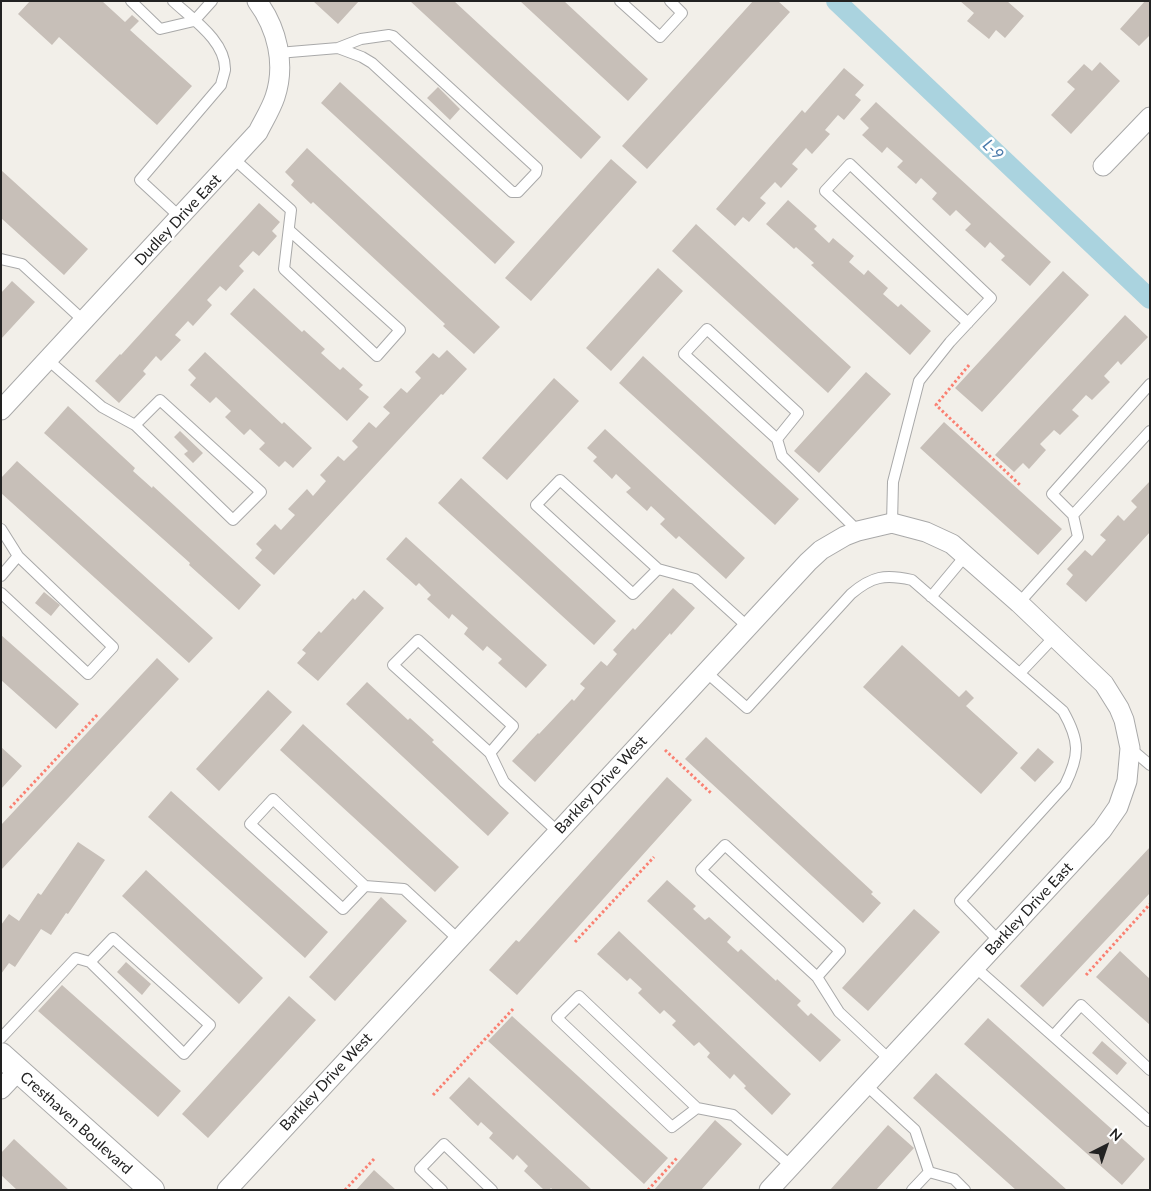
<!DOCTYPE html>
<html>
<head>
<meta charset="utf-8">
<style>
	body { margin:0 }
	#map { position:relative; width:1151px; height:1191px; overflow:hidden; background:#f2efe9; font-family:Lato,sans-serif }
	canvas { display:block }
	.frame { position:absolute; inset:0; border:2px solid #222; pointer-events:none }
	.north { position:absolute; left:1081px; top:1121px; width:50px; height:50px; -webkit-text-stroke:4px #fff; paint-order:stroke; rotate:41deg; font-size:14px; font-weight:700; line-height:20px; text-align:center; color:#222 }
	.north::after { content:''; display:block; margin:auto; width:18px; height:22px; background:#222; clip-path:polygon(50% 0,100% 100%,50% 72%,0 100%) }
</style>
</head>
<body>
<div id="map">
<canvas width="1151" height="1191"></canvas>
<div class="frame"></div>
<div class="north">N</div>
</div>
<script>
const ctx = document.querySelector('canvas').getContext('2d');
ctx.lineJoin = 'round';
function strokePath(path, color, width, dash) { ctx.strokeStyle = color; ctx.lineWidth = width; ctx.lineCap = dash ? 'butt' : 'round'; ctx.setLineDash(dash || []); ctx.stroke(path); }
function paint(path, color) { ctx.fillStyle = color; ctx.fill(path, 'evenodd'); }
function write(font, color, halo, rows, align = 'center') {
  ctx.font = font + ' Lato,sans-serif'; ctx.lineWidth = 5; ctx.setLineDash([]); ctx.textBaseline = 'middle'; ctx.strokeStyle = halo; ctx.fillStyle = color; for (const [text, x, y, turn = 0] of rows) {
    ctx.save(); ctx.translate(x, y); ctx.rotate((+turn || 0) * Math.PI / 180); ctx.textAlign = isNaN(turn) ? turn : align; if (halo) ctx.strokeText(text, 0, 0); ctx.fillText(text, 0, 0); ctx.restore();
  }
}
strokePath(new Path2D(`
	M836,1l314,298`), '#aad3df', 20);
paint(new Path2D(`
	M30,1h72l23,21 7,-7 7,6 -9,9 62,56 -35,39 -98,-88 -7,8 -34,-31z
	M313,1h46l-21,23z
	M410,1h44l147,136 -20,22z
	M520,1h44l84,78 -20,22z
	M753,1h25l12,11 -143,157 -25,-23z
	M960,1h47l17,15 -19,22 -9,-8 -7,9 -22,-18 7,-8z
	M1145,1h5v34l-11,11 -19,-17z
	M1100,62l20,19 -49,53 -20,-19 24,-26 -8,-7 17,-18 8,7z
	M844,68l20,17 -9,10 6,5 -17,20 -6,-5 -13,15 5,4 -18,20 -6,-6 -14,16 6,5 -17,19 -6,-6 -15,16 6,5 -17,19 -6,-5 -8,9 -19,-17 86,-99 3,3z
	M340,82l175,160 -20,22 -174,-161z
	M438,87l22,22 -10,11 -23,-22z
	M876,102l175,160 -21,24 -29,-26 4,-4 -15,-14 -5,6 -20,-18 6,-6 -15,-14 -6,6 -18,-17 5,-6 -16,-15 -5,6 -19,-17 6,-6 -16,-14 -5,6 -20,-18 7,-7 -9,-9z
	M307,148l193,179 -26,27 -31,-28 2,-2 -132,-122 -2,2 -20,-19 3,-4 -9,-9z
	M611,159l26,23 -106,119 -26,-23z
	M1,170l87,79 -24,26 -63,-57z
	M788,200l29,26 -3,3 15,14 4,-5 21,18 -5,6 15,13 4,-5 20,18 -5,6 15,13 3,-3 30,27 -21,24 -99,-90 3,-2 -18,-16 -2,2 -28,-25z
	M259,203l21,19 -8,9 5,5 -18,20 -6,-5 -14,15 5,5 -18,20 -6,-5 -13,14 5,5 -19,21 -5,-5 -13,14 6,5 -20,21 -5,-5 -13,15 3,3 -27,29 -24,-22 25,-27 1,1z
	M696,224l155,143 -23,26 -156,-142z
	M658,268l25,23 -72,80 -25,-23z
	M1063,271l26,24 -107,117 -27,-24z
	M12,281l23,21 -34,37v-46z
	M254,288l48,44 2,-2 21,19 -4,4 19,17 3,-3 20,18 -4,4 10,8 -22,24 -117,-107z
	M1125,315l23,22 -27,28 -3,-4 -14,15 6,6 -18,18 -6,-5 -14,15 7,6 -19,19 -6,-5 -14,14 6,6 -17,19 -6,-6 -9,9 -19,-17z
	M447,350l20,19 -24,26 -2,-1 -167,181 -19,-17 7,-8 -6,-6 19,-20 6,6 14,-15 -7,-6 19,-20 6,7 13,-15 -6,-6 18,-19 6,5 14,-14 -6,-6 17,-19 7,6 14,-15 -7,-6 18,-19 6,5 14,-15 -6,-6 18,-19 6,5z
	M205,352l77,72 2,-2 28,26 -19,20 -8,-7 -6,6 -20,-18 6,-6 -15,-14 -6,6 -19,-18 6,-6 -15,-14 -6,6 -20,-18 6,-7 -8,-8z
	M643,356l156,143 -24,26 -156,-142z
	M866,372l25,22 -72,79 -25,-22z
	M554,378l25,23 -72,79 -25,-22z
	M68,406l67,62 -2,3 19,17 1,-2 108,99 -22,25 -50,-45 1,-2 -146,-130z
	M944,422l118,107 -24,26 -118,-107z
	M605,429l140,129 -19,21 -47,-43 -3,3 -16,-15 5,-5 -14,-13 -4,5 -21,-19 5,-4 -15,-14 -4,5 -19,-18 4,-4 -10,-9z
	M180,431l23,22 -10,10 -9,-9 4,-3 -14,-14z
	M17,461l196,177 -24,25 -188,-170v-15z
	M461,478l155,143 -22,24 -156,-142z
	M1150,481v51l-64,70 -20,-18 7,-9 -6,-6 18,-19 7,6 14,-16 -6,-5 18,-20 6,6 13,-14 -6,-6z
	M406,537l141,128 -21,23 -28,-25 4,-4 -15,-13 -4,5 -19,-17 4,-6 -16,-14 -3,5 -22,-20 4,-4 -12,-12 -3,3 -30,-27z
	M673,588l22,20 -24,27 -1,-2 -135,149 -23,-21 26,-28 1,1 33,-35 2,2 11,-13 -5,-4 21,-23 6,5 10,-12 -4,-4 20,-22 2,2z
	M364,590l20,18 -66,73 -21,-18 9,-10 -4,-3 17,-19 2,2 32,-35 2,2z
	M44,592l16,13 -9,11 -16,-13z
	M1,635l78,69 -23,25 -55,-49z
	M902,645l57,52 7,-7 8,8 -8,8 52,47 -37,41 -118,-107z
	M157,658l22,21 -178,191v-45z
	M367,682l41,38 2,-2 24,22 -2,2 77,71 -21,23 -142,-132z
	M268,690l24,22 -73,79 -23,-22z
	M303,724l156,143 -24,25 -155,-142z
	M706,737l167,155 -2,2 10,9 -18,20 -178,-164z
	M1,747l21,19 -21,23z
	M1038,748l16,14 -19,20 -15,-14z
	M667,777l25,23 -175,195 -28,-25 27,-30 3,2z
	M171,791l157,141 -23,26 -157,-141z
	M78,842l27,18 -37,54 -2,-1 -15,22 -10,-6 -26,38 -6,-4 -8,11v-49l8,-11 10,7 19,-28 3,2z
	M1150,847v46l-107,114 -23,-21z
	M146,870l117,108 -24,26 -117,-108z
	M667,880l29,26 -3,3 12,11 4,-3 22,20 -4,5 11,10 3,-3 35,32 1,-2 24,22 -4,4 11,11 3,-3 30,27 -21,22 -173,-161z
	M381,897l26,24 -72,80 -26,-24z
	M914,909l26,23 -72,79 -26,-23z
	M619,931l172,163 -19,21 -28,-27 2,-2 -12,-12 -4,5 -23,-22 3,-4 -11,-11 -5,4 -22,-21 4,-4 -12,-11 -4,4 -22,-21 4,-4 -12,-11 -3,3 -30,-27z
	M1120,951l30,28v46l-54,-48z
	M126,962l25,22 -9,11 -25,-23z
	M62,985l119,106 -23,26 -120,-106z
	M289,996l27,24 -108,118 -26,-24z
	M512,1016l156,142 -24,26 -156,-143z
	M988,1018l157,141 -23,26 -158,-141z
	M1102,1041l25,22 -10,12 -25,-22z
	M936,1073l131,117h-51l-103,-92z
	M469,1077l123,113h-39l-2,-2 -2,2h-5l-20,-19 4,-5 -11,-11 -4,5 -24,-22 4,-5 -12,-11 -3,4 -29,-28z
	M715,1120l27,24 -41,46h-47z
	M888,1125l26,23 -38,42h-46z
	M14,1139l55,51h-52l-16,-15v-22z
	M374,1170l22,20h-40z`), '#c7bfb8');
const service = new Path2D(`
	M131,1l29,28 34,-8 18,-20
	M173,1c19,18 53,40 52,69 -1,5 -3,10 -4,15l-81,95 40,37
	M620,1l40,36 22,-24 -12,-12
	M278,53l60,-5 23,-9 28,-4 4,1 144,132 -1,5 -18,19h-6l-140,-129 -10,-6 -24,-9
	M234,159l57,51 -7,59 93,87 23,-26 -111,-100
	M1,259l21,5 62,57
	M47,359l55,48 33,18 98,95 28,-28 -101,-92 -25,25
	M777,439l21,-26 -91,-84 -23,25 93,85 5,17 76,75
	M1073,515l77,-84
	M892,523l1,-41 26,-101 31,-39 41,-44 -141,-134 -25,27 143,132
	M1,529l17,27 95,91 -25,27 -87,-81
	M658,569l-25,25 -97,-89 24,-25 98,89 37,10 53,48
	M1,576l17,-20
	M931,597l35,-42
	M1019,603l59,-66 -5,-22 -21,-21 98,-110
	M706,672l41,36 104,-114c21,-18 34,-20 61,-14l151,131c17,30 17,44 2,74l-105,116 39,40
	M1020,673l35,-37
	M1130,748l20,17
	M490,753l23,-27 -95,-86 -25,25 97,88 14,29 54,50
	M365,886l-22,23 -93,-85 23,-25 92,87 39,3 54,50
	M975,967l174,154 1,-1
	M817,977l23,-26 -115,-106 -24,25 116,107 22,35 50,47
	M1053,1036l28,-31 69,65
	M1,1038l75,-80 14,4 94,92 26,-29 -97,-87 -23,24
	M866,1085l49,45 14,42
	M697,1108l-25,19 -115,-109 22,-22 118,112 36,7 58,51
	M929,1172l25,7 11,11
	M442,1190l-22,-21 24,-25 48,46
	M912,1190l17,-18`);
const minor = new Path2D(`
	M1103,166l47,-49
	M1,410l257,-278c6,-12 13,-23 17,-35 11,-33 2,-69 -18,-96
	M1,1089l17,-18
	M227,1190l581,-628 13,-12 24,-14 13,-5 34,-8 34,9 26,12 67,59 85,81 15,24 5,12 6,28 -3,33 -9,26 -16,23 -333,360`);
const tertiary = new Path2D(`
	M1,1055l151,135`);
strokePath(service, '#a9a9a9', 12);
strokePath(minor, '#a9a9a9', 21);
strokePath(tertiary, '#a9a9a9', 26);
strokePath(new Path2D(`
	M969,365l-33,40 85,81
	M665,750l47,44
	M10,808l88,-94
	M575,942l79,-85
	M1086,975l64,-71
	M433,1095l80,-86
	M345,1190l29,-31
	M648,1190l29,-32`), '#fa8072', 3, [2.5, 2.5]);
strokePath(service, '#fff', 10);
strokePath(minor, '#fff', 19);
strokePath(tertiary, '#fff', 24);
write('15px', '#222', '#fff', [
	["Dudley Drive East",178,220,-47],
	["Barkley Drive West",601,785,-47],
	["Barkley Drive East",1029,909,-47],
	["Barkley Drive West",326,1082,-47],
	["Cresthaven Boulevard",76,1123,42]
]);
write('italic 16px', '#4a7aab', '#fff', [
	["L-9",993,150,44]
]);
</script>
</body>
</html>
